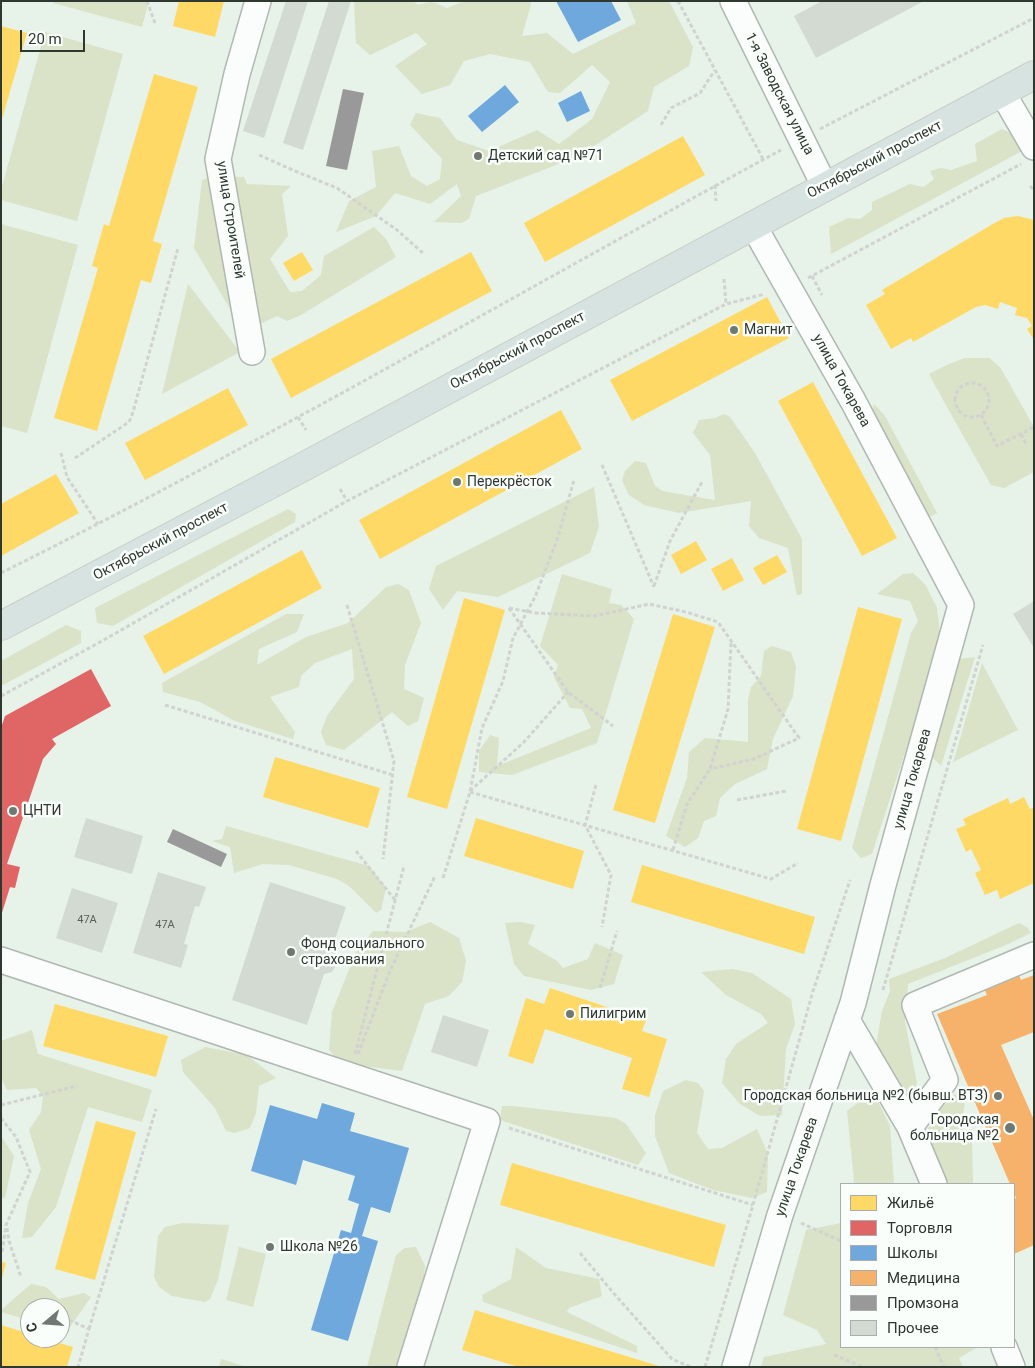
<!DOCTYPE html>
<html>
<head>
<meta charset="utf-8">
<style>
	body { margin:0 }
	#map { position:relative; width:1035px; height:1368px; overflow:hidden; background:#e7f2e9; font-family:Roboto,sans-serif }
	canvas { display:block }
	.frame { position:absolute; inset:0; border:2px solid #2f3731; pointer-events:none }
	.legend { position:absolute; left:840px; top:1183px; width:175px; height:165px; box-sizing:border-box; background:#fafefb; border:1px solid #a9aeaa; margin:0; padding:6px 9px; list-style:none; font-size:15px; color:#2f3731 }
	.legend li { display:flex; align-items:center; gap:10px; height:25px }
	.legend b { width:25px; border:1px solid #a9aeaa }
	.north { position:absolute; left:20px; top:1298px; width:50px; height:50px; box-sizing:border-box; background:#fafefb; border:1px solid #a9aeaa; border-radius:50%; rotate:252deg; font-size:14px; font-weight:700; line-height:20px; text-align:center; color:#2f3731 }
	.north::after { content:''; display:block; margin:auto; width:18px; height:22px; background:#6f7871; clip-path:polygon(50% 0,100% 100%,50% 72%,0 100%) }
	.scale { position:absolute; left:20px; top:30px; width:65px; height:22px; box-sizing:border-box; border:2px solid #2f3731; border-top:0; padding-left:6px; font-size:15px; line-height:18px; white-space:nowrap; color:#2f3731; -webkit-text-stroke:4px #fafefb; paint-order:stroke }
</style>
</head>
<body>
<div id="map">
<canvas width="1035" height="1368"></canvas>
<div class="frame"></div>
<ul class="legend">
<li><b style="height:14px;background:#ffd966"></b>Жильё</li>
<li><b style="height:14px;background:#e06666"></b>Торговля</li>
<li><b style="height:14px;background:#6fa8dc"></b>Школы</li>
<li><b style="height:14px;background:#f6b26b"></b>Медицина</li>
<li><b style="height:14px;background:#999"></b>Промзона</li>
<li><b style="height:14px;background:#d3dad2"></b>Прочее</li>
</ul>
<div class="north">С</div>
<div class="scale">20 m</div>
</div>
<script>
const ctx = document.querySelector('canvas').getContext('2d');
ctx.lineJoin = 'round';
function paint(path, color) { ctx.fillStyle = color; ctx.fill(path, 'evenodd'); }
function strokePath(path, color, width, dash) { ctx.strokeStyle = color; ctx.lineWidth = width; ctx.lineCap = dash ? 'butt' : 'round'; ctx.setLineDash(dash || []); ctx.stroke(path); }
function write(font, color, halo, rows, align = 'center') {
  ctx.font = font + ' Roboto,sans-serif'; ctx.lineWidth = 5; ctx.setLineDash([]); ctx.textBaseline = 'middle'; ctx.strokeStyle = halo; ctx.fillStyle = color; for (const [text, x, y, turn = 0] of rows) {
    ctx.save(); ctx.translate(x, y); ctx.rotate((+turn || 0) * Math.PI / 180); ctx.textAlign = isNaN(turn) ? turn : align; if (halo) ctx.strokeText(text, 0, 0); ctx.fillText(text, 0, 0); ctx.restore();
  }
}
paint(new Path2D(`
	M53,1h96l-7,26 -89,-24z
	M354,1h59l5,4c14,-5 16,-3 29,3l17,-7h66l1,3 -9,32 25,-3 26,21 63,-31 -9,-22h42l24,46 -4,19 -35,21 -6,24 -71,46 -101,39 -7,23 -8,4 -27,-1 27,-26 -4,-12 -27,20 -35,-11 -19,23 -40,16 13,-31 27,-14 -4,-36 27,-5 12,30 16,10 13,-7 2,-20 -32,-34 6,-12 24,5 17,22 32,11 48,-21 22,14 33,-25 18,-37 -18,-17 -32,28 -12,-1 -18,-30 -40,-8 -26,7 -14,24 -28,9 -27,-28 32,-22 -11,-11 -46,22 -14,-12z
	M45,32l78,22 -46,167 -76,-21v-10z
	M1002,129l9,4 11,18 -191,103 -2,-27 19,-9 12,1 12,-9v-8l38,-18 14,3 10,-8 -4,-8 11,-3 10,2 26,-9 -2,-17z
	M211,176l33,1 3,7 44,2 -9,8 6,42 -18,23 20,33 12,-1 19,-16 3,-19 50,-29 12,12 10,18 -95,58 -14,6 -10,-5 -27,13 -11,-5 -45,-76 8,-68z
	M1,224l77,21 -51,188 -26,-7z
	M188,284l52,68 -78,42z
	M965,358h24l11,9 34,60v45l-30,16 -13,-3 -43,-76 -19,-35 20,-10z
	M874,404l11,12 52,97 -13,7 -53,-105z
	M724,414l6,3 25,36 47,86v55l-5,1 -1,-4 -8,-43 -29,-10 -10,-12 2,-25 -72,12 -35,-8 -15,-10 -7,-14 3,-10 10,-10 11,2 9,23 7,5 53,9 -5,-45 -17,-22 6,-13 16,-2z
	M594,487l5,39 -9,27 -92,44 -41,-6 -14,19 -14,-21 7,-23z
	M288,509l8,5 -1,8 -182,104 -16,-3 -2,-15z
	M913,573l12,11 12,24 4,34 -69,212 -11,4 -9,-10 59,-215 7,-12 -8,-20 -33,-7 26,-20z
	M562,574l50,15 -3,14 12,2 13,14 -37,124 -85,32 -33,-3v-21l11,-16 9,3 -2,28 94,-38 -9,-19 -12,-1 -16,-31 4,-12 -18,-19z
	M398,584l11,6 12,33 -16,42 -1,24 20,9 -6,23 -10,5 -16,-14 -48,38 -18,-5 -5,-13 6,-16 27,-37 -2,-30 -37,14 -14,13 -2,11 -29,10 25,35 -2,7 -58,-18 -35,-19 -37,-10 -1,-9 124,-69h18l-7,18 -38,17 -2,16 49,-28 42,-14 38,-36z
	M66,625l15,6v12l-78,42h-2v-24z
	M772,646l19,6 5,15 -3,29 -20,43 -6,30 -32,15 -15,14 -4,18 -12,5 -6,17 -13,9 -19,-11 21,-58 2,-26 16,-14 43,4v-42l3,-13 10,-11 3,-25z
	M975,657l-34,109 -11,-11 29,-96z
	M982,663l36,67 -61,30 -4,3z
	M226,826l143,40 17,22 -5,22 -5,3 -27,-27 -12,-7 -48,-14 -26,-1 -29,9 -4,-26 -18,-6 10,-2z
	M430,922l29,16 7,23 -4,21 -13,14 -24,8 -23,67 -47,-6 -19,-7 -7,-8 3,-38 24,-60 17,-21 33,1z
	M520,922l15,3 -7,19 29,17 6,7 25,-9 7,-16 28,12 -9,29 -23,6 -67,-14 -10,-12 -9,-41z
	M1019,923l9,5 3,5 -25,12 -98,39 -3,37 12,62 -5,12 -9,3 -28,-47 7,-40 8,-20 -1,-12 56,-21z
	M732,969l20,4 39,26 4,25 -9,25 -4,66 -22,1 -20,-12 -18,-21 4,-24 10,-15 32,-21 -7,-9 -35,-19 -25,-23z
	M32,1030l6,24 114,36 -10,32 -54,-15 -32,100 -24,30 -10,1 6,-35 13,-34 -12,-39 12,-18 2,-16 -7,-8 -29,2 -6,-12v-37z
	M205,1047l42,8 29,23 -17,8 -3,27 -6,15 -15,5 -9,-2 -11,-23 -32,-36 -2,-12z
	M686,1080l12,3 6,8 -7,42 11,16 14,-1 35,-19 11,25 -1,38 -15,6 -39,-8 -44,-17 -14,-37v-21l8,-24z
	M873,1091l17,35 4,58h-41l1,-4 -7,-69z
	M955,1094l10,10 -4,20 11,17 1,42 -1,1h-31l-17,-45 9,-23z
	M502,1106h11l103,12 10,6 20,29 -8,12 -138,-45z
	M1,1136l13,20 -9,42 -4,-1z
	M182,1223l47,2 -11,55 -8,19 -5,3 -33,-6 -13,-9 -5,-10 4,-41 7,-9z
	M841,1223v124h137l-19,11 4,9h-202l3,-10 62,-13 -9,-14 -34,-15 23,-85z
	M239,1247l27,7 -13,53 -27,-7z
	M416,1247l9,19 -4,47 -18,54h-36l29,-112 9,-7z
	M516,1247l30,21 53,11 3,17 -33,12 -2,4 70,34v7l-154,-51 -1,-7 29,-16z
	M31,1284l15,3 13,12 25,-6 7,4 -21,30 -10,1v-20h-30v16l-12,-7 -17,-5v-2z
	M221,1359l26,8h-28z`), '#dae2c8');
paint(new Path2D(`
	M179,1h45l-9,36 -42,-11z
	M1,26l26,7 -25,86h-1z
	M154,74l44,13 -45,154 9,3 -11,39 -10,-3 -44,151 -43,-13 44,-150 -6,-2 12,-42 5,2z
	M683,136l22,39 -160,87 -21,-39z
	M1018,216l16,4v120l-7,-11 5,-3 -5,-8 -12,-3 2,-7 -17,-6 -2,7 -13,-4 -9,2 -63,35 -2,-4 -20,11 -25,-44 19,-11 -3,-4 109,-65 13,-7z
	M302,252l11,18 -19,11 -11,-18z
	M471,252l21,39 -201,107 -20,-39z
	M767,297l22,41 -157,83 -22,-41z
	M813,382l84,156 -35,18 -84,-155z
	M228,388l20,37 -103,55 -20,-37z
	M561,410l21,39 -202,110 -21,-39z
	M56,474l23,39 -78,43v-52z
	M696,541l11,19 -26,14 -10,-19z
	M302,550l20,38 -158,86 -21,-38z
	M777,555l10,17 -24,13 -10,-17z
	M732,558l12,22 -21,11 -12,-22z
	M464,598l41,12 -58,199 -40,-12z
	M858,607l44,12 -61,222 -44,-12z
	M673,614l42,13 -60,196 -42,-13z
	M275,757l105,31 -12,40 -105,-31z
	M1024,797l6,12 4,-2v76l-34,16 -3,-9 -12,5 -10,-22 6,-3 -10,-21 -5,3 -10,-23 10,-4 -3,-6 45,-21 2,6z
	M476,818l108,33 -11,38 -109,-33z
	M642,865l173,52 -11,37 -173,-52z
	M550,988l96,32 -4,11 25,8 -18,58 -27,-8 10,-31 -87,-29 -12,35 -25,-8 18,-58 18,6z
	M55,1004l113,32 -12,41 -113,-31z
	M96,1121l40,11 -41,148 -40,-11z
	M512,1163l214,62 -12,42 -214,-62z
	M1,1262l5,1 -4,15h-1z
	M475,1310l184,56v1h-140l-57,-17z
	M1,1325l29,9v4h13l30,9 -6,20h-66z`), '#ffd966');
paint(new Path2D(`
	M91,669l20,37 -59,33 4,5 -13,15 -36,105 13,3 -5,21 -5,-1 -9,29v-188l4,-12z`), '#e06666');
paint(new Path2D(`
	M556,1h55l10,19 -43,22z
	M505,85l14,17 -37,30 -14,-16z
	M581,91l9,20 -23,11 -9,-19z
	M322,1103l33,10 -5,18 59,17 -19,65 -19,-6 -9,29 16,5 -30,100 -37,-11 30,-100 10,3 8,-29 -11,-4 7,-24 -52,-16 -7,25 -45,-14 19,-66 47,14z`), '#6fa8dc');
paint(new Path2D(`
	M1016,967l5,13 13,-5v57l-33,13 33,75v125l-20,9v-54l2,-2 -2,-6v-8h-4l-73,-170 50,-19 -6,-13z`), '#f6b26b');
paint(new Path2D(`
	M343,89l21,4 -17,77 -21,-4z
	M173,829l54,25 -6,13 -54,-25z`), '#999');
paint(new Path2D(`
	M286,1h22l-44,137 -21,-7z
	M329,1h22l-48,149 -20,-7z
	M822,1h102l-108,57 -22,-42z
	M1034,601v47l-21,-34z
	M86,818l57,18 -11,38 -58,-17z
	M158,872l48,15 -7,20 -4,-1 -11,38 4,1 -7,23 -48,-15z
	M270,882l76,25 -14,41 5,7v9l-5,8 -8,2 -17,51 -75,-25z
	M72,888l46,15 -16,50 -46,-15z
	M443,1015l46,15 -12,37 -46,-15z`), '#d3dad2');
const minor = new Path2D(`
	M733,1l92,186
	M1002,92l32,55
	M252,352l-34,-193 19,-85 21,-73
	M1,960l486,161 -77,246
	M847,1020l63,107 24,57
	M910,1127l35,-47 -30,-75 119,-50
	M1004,1347l8,20
	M735,1367l45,-152 73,-212 30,-118 78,-280 -108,-204 -100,-176`);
const major = new Path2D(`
	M1,626l302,-159 731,-392`);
strokePath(minor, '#afb8b1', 28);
strokePath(major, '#c9ceca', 30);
strokePath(new Path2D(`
	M147,1l8,22
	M678,1l85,158
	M661,125l10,-17 29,-15 15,-23
	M820,129l214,-111
	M259,155l36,16 42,17 60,42 27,24
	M715,185l1,16
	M1030,186l4,4
	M812,276l10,19
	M808,278l213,-114
	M724,279l2,25
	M955 400a17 17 0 1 1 34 0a17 17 0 1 1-34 0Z
	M981,415l16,31 37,-19
	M298,417l8,13
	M1021,434l6,12
	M61,453l6,24 31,47
	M75,458l54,-36 4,-10 45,-164
	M602,465l52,122
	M340,489l7,12
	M1,573c265,-132 520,-282 780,-423
	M654,586l16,-45 32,-59
	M347,605l47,156 -11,98
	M509,608l27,5 59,3 54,-12 37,8 32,10 81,116 -45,21 -44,10
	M509,608l59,84 45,34
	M1,696l101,-55 245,-140 379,-197 39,-10
	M165,705l228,70
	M596,785l-11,40 26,50 -9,52
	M470,791l54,-49 44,-50
	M470,792l301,87 27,-16
	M737,800l49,-9
	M673,850l14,-46 23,-35 18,-60 3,-66
	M356,851l39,49
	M443,878l27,-86 12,-64 21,-47 10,-43 22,-41 22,-57 17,-60
	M600,988l17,-57
	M883,990l100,-345
	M355,1054l49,-188
	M358,1054l32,-83 45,-95
	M1,1105l76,-19
	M1,1118l15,19 14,35 -24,53 -4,29
	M509,1128l244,77
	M801,1223l40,18
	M7,1228l2,13 12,36
	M580,1253l36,43 56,63 19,8
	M69,1320l20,9 -11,38
	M89,1329l67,-220
	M935,1347l9,20
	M834,1355l29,12
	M705,1367l48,-162 60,-214 37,-111`), '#d0d3d0', 3, [4, 2.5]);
strokePath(minor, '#fbfdfc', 25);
strokePath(major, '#d7e3e0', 28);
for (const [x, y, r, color] of [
	[478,156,5,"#6f7871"],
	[734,330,5,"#6f7871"],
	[457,482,5,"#6f7871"],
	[13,811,5,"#6f7871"],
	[291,952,5,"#6f7871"],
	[570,1014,5,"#6f7871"],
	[998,1096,5,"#6f7871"],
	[1010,1128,6,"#6f7871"],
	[270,1247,5,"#6f7871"]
]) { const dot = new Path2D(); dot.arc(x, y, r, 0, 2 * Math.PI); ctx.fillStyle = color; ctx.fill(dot); strokePath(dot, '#fafefb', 2); }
write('11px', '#59605a', null, [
	["47А",87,920],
	["47А",165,925]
]);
write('14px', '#2f3731', '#fafefb', [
	["1-я Заводская улица",779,94,63],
	["Октябрьский проспект",875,160,-28],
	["улица Строителей",230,220,81],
	["Октябрьский проспект",518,351,-28],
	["улица Токарева",841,381,61],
	["Октябрьский проспект",161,542,-28],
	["улица Токарева",913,779,-74],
	["улица Токарева",797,1167,-71]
]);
write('14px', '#2f3731', '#fafefb', [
	["Детский сад №71",488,156],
	["Магнит",744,330],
	["Перекрёсток",467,482],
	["ЦНТИ",23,811],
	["Фонд социального",301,944],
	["страхования",301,960],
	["Пилигрим",580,1014],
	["Городская больница №2 (бывш. ВТЗ)",988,1096,"right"],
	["Городская",999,1120,"right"],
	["больница №2",999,1136,"right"],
	["Школа №26",280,1247]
], 'left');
</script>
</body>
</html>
